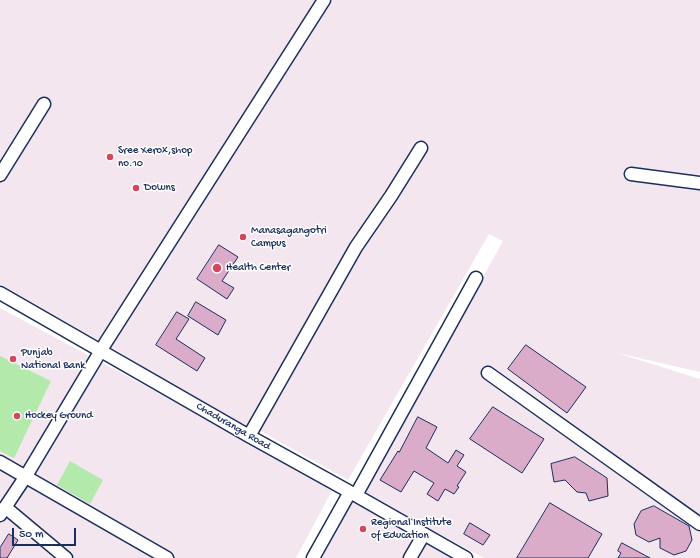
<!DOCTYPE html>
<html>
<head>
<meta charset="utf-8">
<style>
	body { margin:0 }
	#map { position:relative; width:700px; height:558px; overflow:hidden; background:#fff; font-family:"Gochi Hand",sans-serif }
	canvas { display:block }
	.scale { position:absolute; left:12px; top:528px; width:64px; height:18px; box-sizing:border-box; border:2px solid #1b2f5e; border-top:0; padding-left:5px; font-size:12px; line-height:14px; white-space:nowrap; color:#1b2f5e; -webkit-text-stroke:3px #fff; paint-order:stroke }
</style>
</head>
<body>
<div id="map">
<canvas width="700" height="558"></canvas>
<div class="scale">50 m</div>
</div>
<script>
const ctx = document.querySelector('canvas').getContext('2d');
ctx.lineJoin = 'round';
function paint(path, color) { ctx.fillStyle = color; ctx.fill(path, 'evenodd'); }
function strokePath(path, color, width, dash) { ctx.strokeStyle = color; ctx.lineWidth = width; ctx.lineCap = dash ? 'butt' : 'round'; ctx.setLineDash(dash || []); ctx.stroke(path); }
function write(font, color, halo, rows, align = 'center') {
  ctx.font = font + ' "Gochi Hand",sans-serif'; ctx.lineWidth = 3; ctx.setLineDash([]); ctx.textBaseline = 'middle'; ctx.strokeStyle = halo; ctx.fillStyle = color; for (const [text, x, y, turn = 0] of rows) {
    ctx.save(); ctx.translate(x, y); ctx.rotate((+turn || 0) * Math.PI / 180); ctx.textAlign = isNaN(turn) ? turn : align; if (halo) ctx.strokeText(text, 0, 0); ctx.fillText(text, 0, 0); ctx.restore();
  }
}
paint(new Path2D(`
	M0,0h700v372l-83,-19 83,26v179h-216l-121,-65 140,-252 -14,-7 -141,246 -100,-56 -3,5 -124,-76 -121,-69z
	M0,308l334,179 -38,71h-296z
	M342,495l8,5 107,58h-150z`), '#f4e6ef');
paint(new Path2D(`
	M0,356l51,25 -37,77 -14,-7z
	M70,461l33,19 -13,24 -33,-19z`), '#b3e9ab');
const building = new Path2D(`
	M219,245l19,12 -16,24 12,7 -7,11 -30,-20z
	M196,302l30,18 -8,15 -30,-19z
	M177,312l12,7 -13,20 29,19 -8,13 -41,-26z
	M526,345l60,42 -19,26 -59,-44z
	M493,407l51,32 -22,34 -52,-34z
	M418,417l19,10 -11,21 22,15 8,-13 8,5 -7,11 9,6 -9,14 2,1 -5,7 -9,-5 -7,12 -11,-7 7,-11 -20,-12 -13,21 -21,-12 18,-29 1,1z
	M575,457l32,21 1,18 -19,5 -3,-8 -9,-1 -12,-12 -11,2 -3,-18z
	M550,503l52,31 -14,24h-71z
	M654,506l35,20 3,14 -6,11 -12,4 -14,-7v-10l-11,4 -13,-7 -2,-11 7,-13z
	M470,523l20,12 -7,10 -19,-11z
	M9,534l9,6 -11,18h-7v-10z
	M622,543l28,15h-32l3,-5 -3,-2z`);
paint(building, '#dbabca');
strokePath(building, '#1b2f5e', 1);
const minor = new Path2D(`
	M631,174l69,9
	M0,175l44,-71
	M0,293l101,58 148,85 101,56 116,66
	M488,373l212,151
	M249,436l107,-189 35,-51 30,-48
	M0,462l167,96
	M356,495l120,-217
	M5,507l61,51
	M0,515l26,-39 80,-134 218,-342
	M313,558l37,-66
	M410,558l14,-24`);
strokePath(minor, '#1b2f5e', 15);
strokePath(minor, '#fff', 12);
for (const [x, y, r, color] of [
	[110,157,4,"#d1495b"],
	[136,188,4,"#d1495b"],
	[243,237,4,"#d1495b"],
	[217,268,5,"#d1495b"],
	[13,359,4,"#d1495b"],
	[17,416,4,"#d1495b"],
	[363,529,4,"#d1495b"]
]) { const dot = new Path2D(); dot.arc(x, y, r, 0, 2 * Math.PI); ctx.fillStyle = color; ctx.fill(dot); strokePath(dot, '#fff', 1.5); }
write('11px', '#1b2f5e', '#fff', [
	["Sree Xerox,shop",118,151],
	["no.10",118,164],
	["Downs",144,188],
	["Manasagangotri",251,231],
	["Campus",251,244],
	["Health Center",226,268],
	["Punjab",21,353],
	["National Bank",21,366],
	["Hockey Ground",25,416],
	["Regional Institute",371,523],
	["of Education",371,536]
], 'left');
write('11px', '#1b2f5e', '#fff', [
	["Chaduranga Road",233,427,30]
]);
</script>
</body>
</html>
